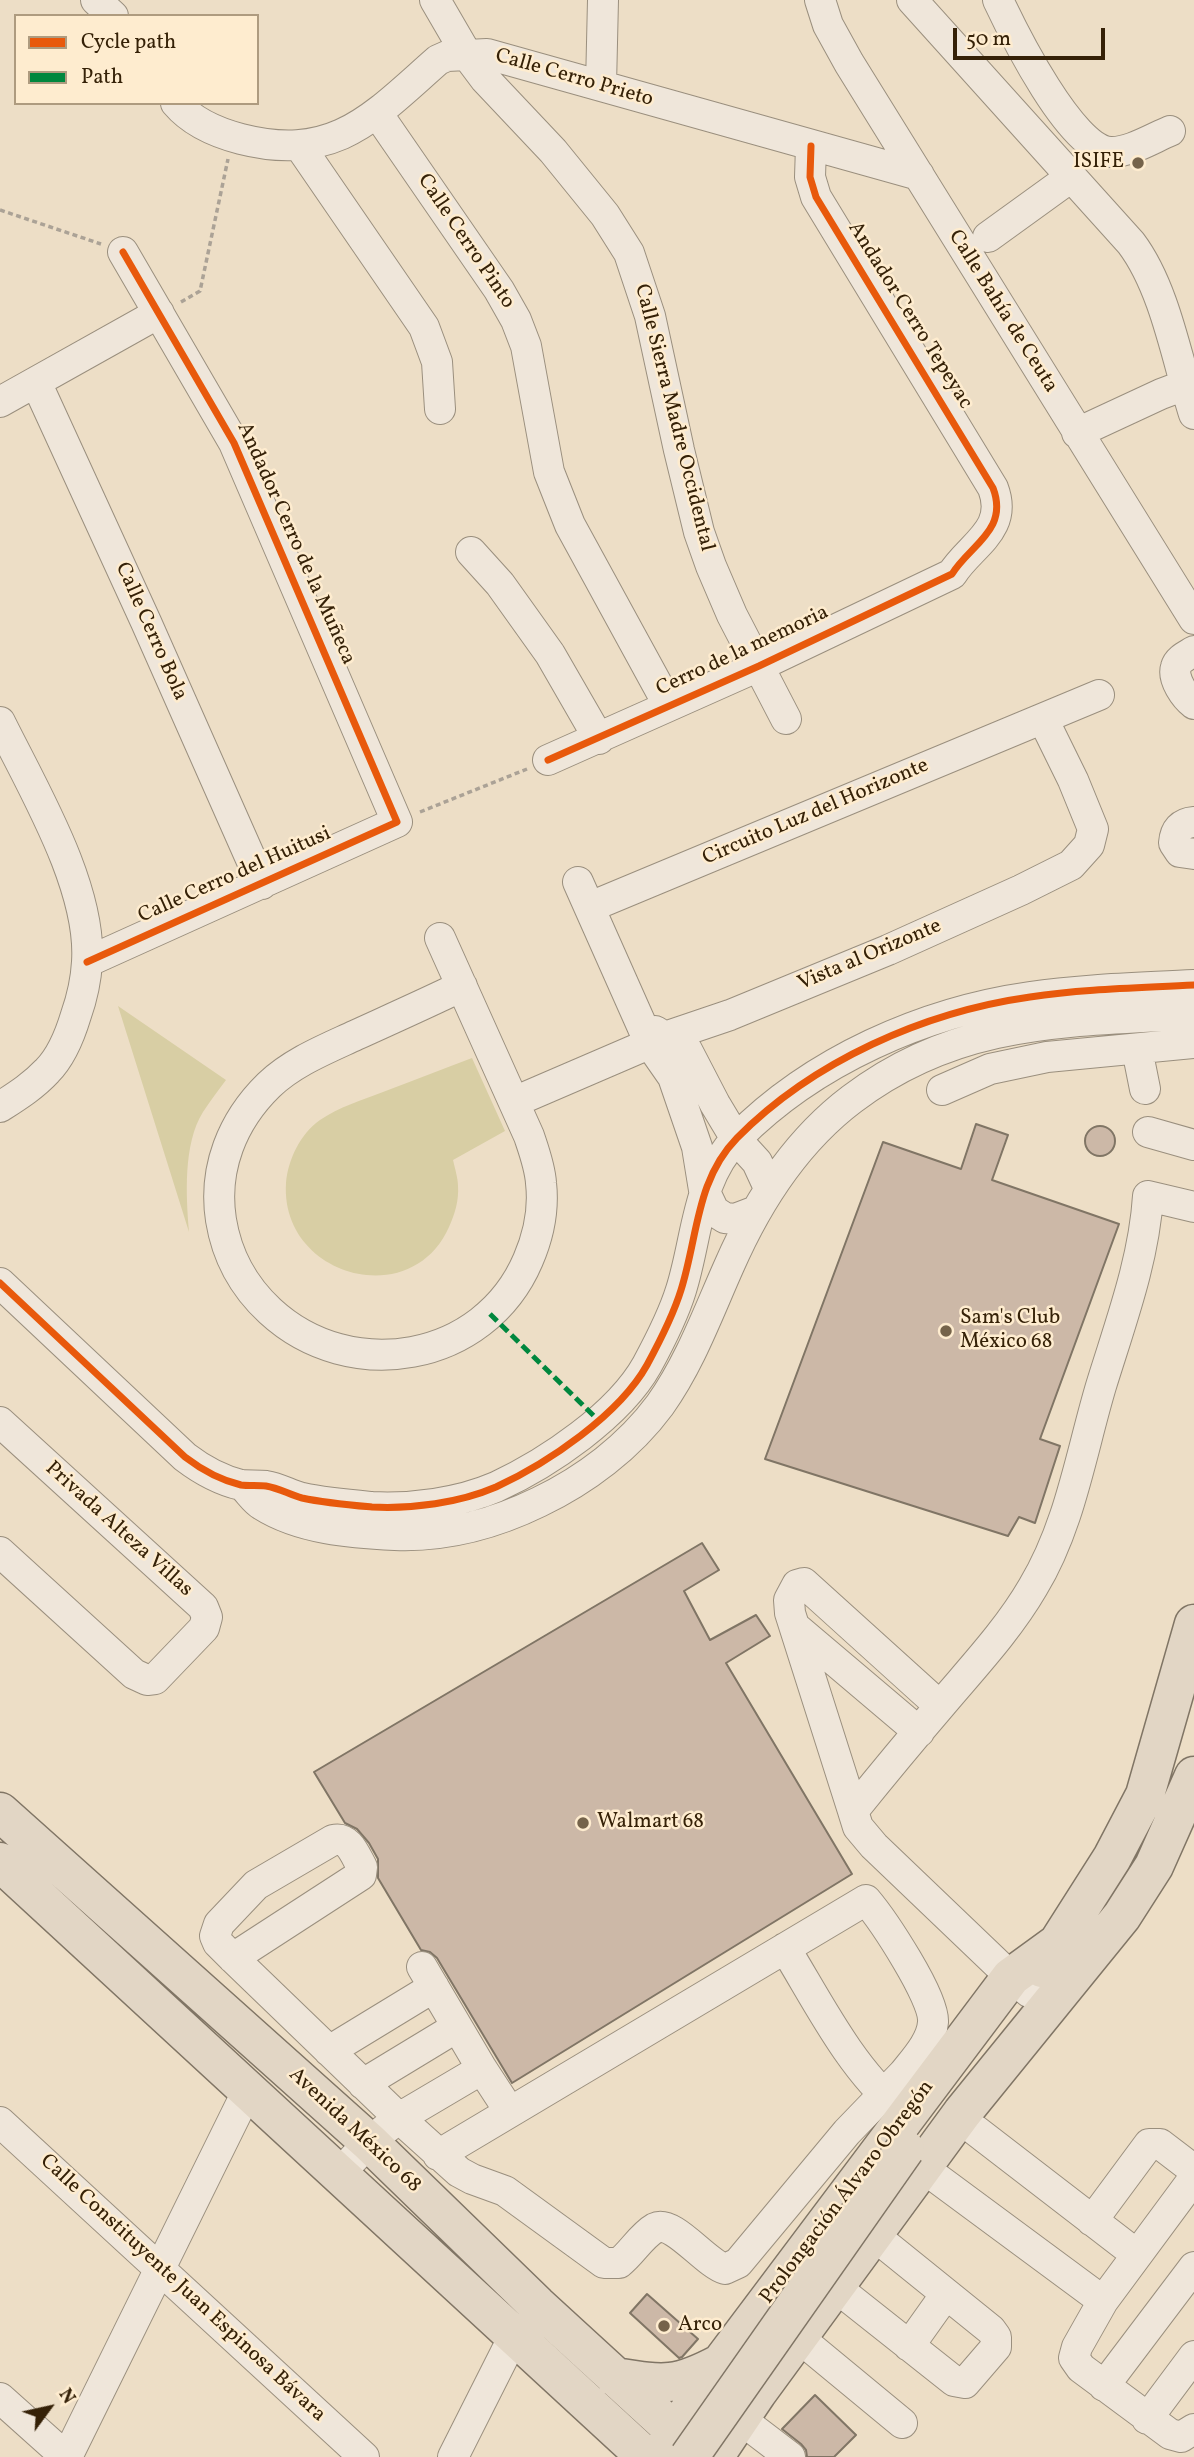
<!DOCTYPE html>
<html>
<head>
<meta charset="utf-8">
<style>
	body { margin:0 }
	#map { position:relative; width:1194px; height:2457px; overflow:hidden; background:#eddec6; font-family:Vollkorn,serif }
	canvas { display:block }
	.legend { position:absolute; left:14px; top:14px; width:245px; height:91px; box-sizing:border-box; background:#feeccf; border:2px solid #ae9b7f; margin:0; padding:9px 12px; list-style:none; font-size:21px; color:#352107 }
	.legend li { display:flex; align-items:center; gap:14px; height:35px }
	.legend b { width:35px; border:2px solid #ae9b7f }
	.north { position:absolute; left:14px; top:2373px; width:70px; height:70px; -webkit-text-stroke:5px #feeccf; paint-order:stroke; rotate:57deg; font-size:19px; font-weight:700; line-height:28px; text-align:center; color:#352107 }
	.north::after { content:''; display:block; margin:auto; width:24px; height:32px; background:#352107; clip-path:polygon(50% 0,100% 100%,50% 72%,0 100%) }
	.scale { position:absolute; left:953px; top:28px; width:152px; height:32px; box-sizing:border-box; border:4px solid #352107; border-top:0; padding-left:9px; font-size:21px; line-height:24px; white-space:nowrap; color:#352107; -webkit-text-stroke:5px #feeccf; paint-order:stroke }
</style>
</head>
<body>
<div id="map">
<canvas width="1194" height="2457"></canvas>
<ul class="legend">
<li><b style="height:9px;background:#e8590c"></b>Cycle path</li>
<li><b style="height:9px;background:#00873e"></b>Path</li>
</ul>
<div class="north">N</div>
<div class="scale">50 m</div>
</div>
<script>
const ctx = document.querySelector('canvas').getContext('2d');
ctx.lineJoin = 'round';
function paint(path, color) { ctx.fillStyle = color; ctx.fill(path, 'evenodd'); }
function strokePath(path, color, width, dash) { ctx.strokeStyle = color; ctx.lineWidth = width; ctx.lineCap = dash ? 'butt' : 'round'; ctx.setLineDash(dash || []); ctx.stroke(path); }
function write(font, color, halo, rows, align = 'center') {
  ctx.font = font + ' Vollkorn,serif'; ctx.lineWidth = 5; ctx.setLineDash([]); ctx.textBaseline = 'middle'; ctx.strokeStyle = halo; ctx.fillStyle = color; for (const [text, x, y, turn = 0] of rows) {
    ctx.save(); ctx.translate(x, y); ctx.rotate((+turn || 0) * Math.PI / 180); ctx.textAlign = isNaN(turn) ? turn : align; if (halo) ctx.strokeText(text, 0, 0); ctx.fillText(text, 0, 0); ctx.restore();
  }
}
paint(new Path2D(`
	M118,1006l108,74c-8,11 -16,21 -23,32 -20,32 -17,84 -14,120z
	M472,1058l33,73 -52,29c2,9 5,18 5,26 1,14 -3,28 -9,41 -38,86 -169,49 -163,-44 2,-23 14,-49 34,-63 19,-13 42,-20 63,-28 30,-11 59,-23 89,-34z`), '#d8cea4');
const building = new Path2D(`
	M976,1124l32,11 -16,45 127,44 -79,215 20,7 -25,77 -16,-6 -11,19 -243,-77 118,-317 78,27z
	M1085 1141a15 15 0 1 1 30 0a15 15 0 1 1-30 0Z
	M702,1543l17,27 -35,21 26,49 46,-25 14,21 -44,27 126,211 -340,209 -75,-125 -7,-6 -9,-2 -43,-72v-19l-9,-16 -12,-14 -12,-6 -31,-51z
	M647,2294l51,45 -16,18 -3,1 -49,-45z
	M815,2395l41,40 -22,22h-27l-1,-7 -5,-6 -19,-15z`);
paint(building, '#ccb8a7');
strokePath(building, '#807565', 2);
const minor = new Path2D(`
	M96,0l17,16
	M435,0l32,55 18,24 68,72 52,64 24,38 21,63 29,134 20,82 12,34 21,49 54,104
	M820,0l8,25 21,38 345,556
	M912,0l219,243c34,45 46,117 63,171
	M998,0c16,34 73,149 112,152 19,1 43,-14 60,-21
	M601,86l2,-86
	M176,103c16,19 42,30 65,36 94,24 132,-22 197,-79l9,-4 40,-2 432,121
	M377,113l122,177 17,30 10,26 23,126 21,53 99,181
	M299,145l125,182 13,35 3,47
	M988,237l83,-60
	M36,382l110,240 116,262
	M0,402l159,-89
	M1077,433l84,-39 24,-9
	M471,552l29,32 50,70 49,85
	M1194,651c-6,4 -16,8 -18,16 -4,12 9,30 18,37
	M0,722c33,67 92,165 87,240 -1,18 -5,36 -11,53 -6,20 -14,41 -29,56 -14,15 -30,25 -47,36
	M548,760l211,-94 193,-92c18,-29 57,-44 41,-86l-177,-291 -6,-20 1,-31
	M1194,822c-13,1 -19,8 -20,21l6,9 14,2
	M578,882l72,162 23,33 24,70 7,43 10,21 11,7 10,1 21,-8
	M590,907l509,-212
	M440,938l89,198c5,15 11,31 12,47 3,26 -3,54 -13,77 -44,103 -178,125 -258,51 -27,-25 -43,-54 -49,-91 -8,-51 11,-99 48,-135 24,-23 57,-36 87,-50 35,-16 71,-32 106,-49
	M87,962l310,-140 -163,-379 -111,-191
	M655,1031l32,19 28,54 21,35 21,23 12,26
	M1137,1049l8,40
	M942,1090l48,-21 57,-12 147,-14
	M514,1102l151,-65 65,-22 158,-65 133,-60 50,-25 18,-20 4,-16 -20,-49 -30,-61
	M1148,1132l46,13
	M0,1283l185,174c17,13 35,23 56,28 8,1 17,0 25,1 13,2 24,9 36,12 23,5 47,7 70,9 40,2 87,-4 124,-20 52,-24 123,-72 151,-122 13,-24 26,-49 34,-75 17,-54 15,-110 56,-152 76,-77 187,-126 293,-141 54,-8 110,-9 164,-12
	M0,1422l203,185 4,10 -3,11 -49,51 -8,1 -13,-6 -134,-122
	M245,1488c5,5 10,13 17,17 38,24 89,28 133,30 51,2 99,-11 144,-33 46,-22 90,-55 121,-97 30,-42 48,-92 69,-139 28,-64 66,-124 123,-167 106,-81 216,-77 342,-85
	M795,1627l124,105
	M853,1811l-63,-198 -1,-13 8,-15 7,-2 136,123
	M785,1948c32,52 66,121 113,159
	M233,1958l128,-83 1,-8c-7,-12 -13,-31 -29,-27l-77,45 -37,39 -4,12 3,7 15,15 166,160 83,-49
	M422,1967l60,102 28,43
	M1029,1992l-18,-15 -137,-131 -16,-19 -5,-16c29,-36 58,-71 88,-106 32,-38 67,-75 92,-118 37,-61 48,-134 68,-201 19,-62 43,-125 47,-190l46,11
	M329,2051l105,-64
	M363,2084l94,-57
	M0,2122l364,335
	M975,2130l161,124
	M438,2155l428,-255c17,20 69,98 67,122 -1,19 -18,37 -29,51l15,12
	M340,2173l29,-31 30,-24 60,54 13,7 33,12 99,72h15c13,-10 22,-27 36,-35 18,-9 50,35 70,41l13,-6 109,-131 57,-59
	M1194,2178l-91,123 -26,46 -3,11 7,10 89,66 11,3 13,-8
	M938,2179l165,122
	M1092,2221l57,-77h11l34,26
	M848,2297l106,84 11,2 31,-36v-10l-5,-7 -104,-84
	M909,2346l37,-52
	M810,2347l92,76
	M1104,2386l90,-119
	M0,2398l66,59
	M1147,2419l47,-63
	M752,2428l38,29
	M67,2457l181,-367
	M453,2457l61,-121`);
const major = new Path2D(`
	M0,1812l369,330 168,163 166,152
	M0,1862l646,595
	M1042,1968l70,-110 33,-63 49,-171
	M615,2377c50,8 61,10 106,-14
	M661,2453l60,-90 290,-386 44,-32
	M714,2457l43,-64 205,-280 160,-197 32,-50 40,-90`);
strokePath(minor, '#9a8f7e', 32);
strokePath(major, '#807565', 41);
strokePath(new Path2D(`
	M0,210l101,34
	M181,302l19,-11 28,-132
	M420,812l107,-43`), '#aba296', 3.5, [5, 3.5]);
strokePath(minor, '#efe6da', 30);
strokePath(major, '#e2d6c5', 38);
const majorBridge = new Path2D(`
	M689,2457l216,-308`);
strokePath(majorBridge, '#807565', 41, []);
strokePath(majorBridge, '#e2d6c5', 38);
strokePath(new Path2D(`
	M490,1314l109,107`), '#00873e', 5, [10, 5]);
strokePath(new Path2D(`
	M548,760l211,-94 193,-92c18,-29 57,-44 41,-86l-177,-291 -6,-20 1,-31
	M87,962l310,-140 -163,-379 -111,-191
	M0,1283l185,174c17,13 35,23 56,28 8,1 17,0 25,1 13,2 24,9 36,12 23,5 47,7 70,9 40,2 87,-4 124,-20 52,-24 123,-72 151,-122 13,-24 26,-49 34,-75 17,-54 15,-110 56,-152 76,-77 187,-126 293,-141 54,-8 110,-9 164,-12`), '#e8590c', 7);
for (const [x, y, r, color] of [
	[1138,163,7,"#75634a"],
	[946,1331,7,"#75634a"],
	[583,1823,7,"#75634a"],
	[664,2326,7,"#75634a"]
]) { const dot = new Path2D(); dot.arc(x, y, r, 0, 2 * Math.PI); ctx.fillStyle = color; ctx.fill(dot); strokePath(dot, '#feeccf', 2.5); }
write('21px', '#352107', '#feeccf', [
	["Calle Cerro Prieto",574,79,16],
	["Calle Cerro Pinto",465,242,56],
	["Calle Bahía de Ceuta",1002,312,58],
	["Andador Cerro Tepeyac",909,316,58],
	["Calle Sierra Madre Occidental",673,418,76],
	["Andador Cerro de la Muñeca",295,544,66],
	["Calle Cerro Bola",150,632,66],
	["Cerro de la memoria",743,652,-25],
	["Circuito Luz del Horizonte",816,813,-23],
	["Calle Cerro del Huitusi",235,876,-24],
	["Vista al Orizonte",870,956,-23],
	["Privada Alteza Villas",118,1530,42],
	["Avenida México 68",354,2131,43],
	["Prolongación Álvaro Obregón",848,2193,-53],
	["Calle Constituyente Juan Espinosa Bávara",182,2289,43]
]);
write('21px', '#352107', '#feeccf', [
	["ISIFE",1124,163,"right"],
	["Sam's Club",960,1319],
	["México 68",960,1343],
	["Walmart 68",597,1823],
	["Arco",678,2326]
], 'left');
</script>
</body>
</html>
